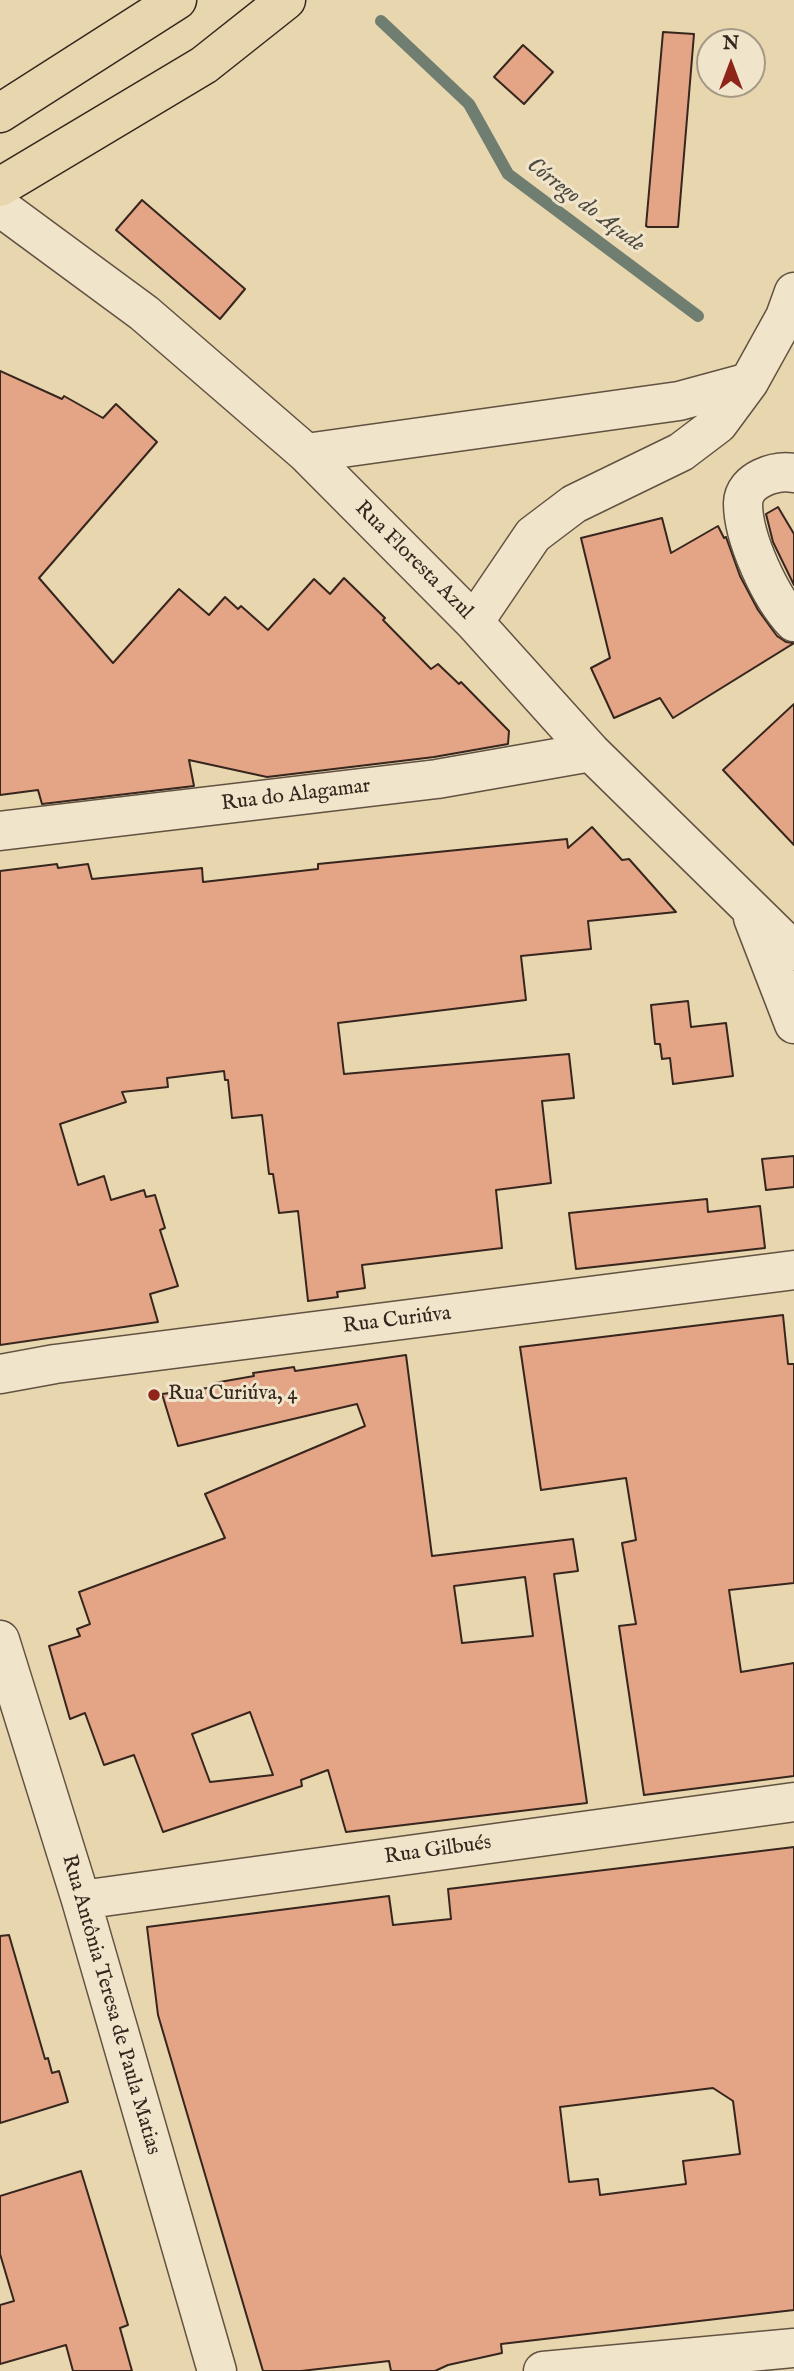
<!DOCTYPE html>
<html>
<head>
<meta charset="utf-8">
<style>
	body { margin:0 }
	#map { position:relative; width:794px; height:2371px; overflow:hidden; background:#e8d6af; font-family:"IM FELL English",serif }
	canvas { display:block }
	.north { position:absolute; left:696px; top:28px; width:70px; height:70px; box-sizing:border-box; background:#f0e4cb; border:2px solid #a69886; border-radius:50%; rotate:0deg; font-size:19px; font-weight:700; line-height:28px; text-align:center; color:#36261e }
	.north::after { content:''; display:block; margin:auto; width:24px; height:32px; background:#8f2418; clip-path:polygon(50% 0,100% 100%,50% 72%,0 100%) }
</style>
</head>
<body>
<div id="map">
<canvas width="794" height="2371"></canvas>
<div class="north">N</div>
</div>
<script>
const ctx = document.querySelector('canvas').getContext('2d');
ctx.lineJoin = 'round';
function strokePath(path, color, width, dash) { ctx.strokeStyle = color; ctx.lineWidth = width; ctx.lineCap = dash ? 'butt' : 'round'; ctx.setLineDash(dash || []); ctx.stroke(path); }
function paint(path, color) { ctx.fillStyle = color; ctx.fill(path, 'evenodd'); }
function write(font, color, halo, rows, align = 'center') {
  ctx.font = font + ' "IM FELL English",serif'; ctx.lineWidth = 6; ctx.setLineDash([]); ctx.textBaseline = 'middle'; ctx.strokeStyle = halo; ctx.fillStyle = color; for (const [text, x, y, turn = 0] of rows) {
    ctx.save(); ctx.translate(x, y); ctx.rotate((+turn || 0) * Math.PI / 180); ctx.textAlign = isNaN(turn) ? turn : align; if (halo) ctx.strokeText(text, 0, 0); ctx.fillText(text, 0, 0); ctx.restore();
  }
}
strokePath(new Path2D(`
	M381,21l88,83 39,70 190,142`), '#707e71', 12);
const building = new Path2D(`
	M663,32l31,2 -16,193h-30l-2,-1z
	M523,45l30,27 -29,32 -30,-27z
	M142,200l103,89 -25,30 -104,-89z
	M0,371l62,28 2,-3 39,22 13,-14 41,38 -118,136 74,85 66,-74 30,26 16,-18 13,12 3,-3 27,24 46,-51 16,15 14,-16 41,40 -2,2 48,49 7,-5 21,20 2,-2 48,49 -1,13 -74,13 -167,20 -78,-17 5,26 -152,18 -4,-14 -38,5z
	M778,507l16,27v51l-21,-43 -7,-28z
	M662,518l9,35 47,-27 6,12 2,-1 14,39 18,34 19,26 9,6 8,1 -121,75 -13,-20 -46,20 -23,-50 19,-10 -29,-120z
	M794,704v141l-71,-75z
	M592,827l30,33 7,-1 47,53 -88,9 3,28 -70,7 5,44 -188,23 6,51 225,-20 5,44 -32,3 9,82 -55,7 6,58 -140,17 3,23 -28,4 1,5 -30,4 -10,-90 -19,2 -6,-39h-4l-7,-59 -30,3 -4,-38h-3l-1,-9 -57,7 1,9 -46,5 4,10 -66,22 18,61 26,-9 7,24 33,-10 2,7 9,-2 10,33 -5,2 18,56 -28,8 8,28 -158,23v-474l57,-7 1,4 30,-4 4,15 110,-11 1,14 115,-13v-5l249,-25 1,9z
	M688,1001l3,26 35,-4 7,53 -60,8 -3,-26 -8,1 -2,-15h-5l-4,-39z
	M794,1156v31l-28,3 -4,-31z
	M707,1199l1,13 52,-6 5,42 -189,21 -7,-56z
	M783,1315l5,49h6v219l-65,7 12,82 53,-9v113l-150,19 -25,-169 17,-2 -14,-81 14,-3 -10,-62 -85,12 -21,-143z
	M406,1355l26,201 141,-17 5,32 -24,3 33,229 -241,29 -18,-62 -27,10 1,6 -139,46 -29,-77 -30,10 -19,-52 -15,6 -21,-73 31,-10 -3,-7 13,-5 -11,-32 146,-54 -20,-44 160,-68 -8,-22 -179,42 -16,-52 53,-7 -1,-4 40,-7 -1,-3 41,-6 1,4zM525,1577l8,59 -71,7 -8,-57zM250,1712l23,63 -63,7 -18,-48z
	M794,1847v463l-293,34 1,9 -54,12 -13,6h-44l-2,-10 -88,10h-38l-105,-356 -11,-88 242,-31 4,29 58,-6 -3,-30zM713,2088l20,13 7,53 -57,7 3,23 -86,11 -2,-16 -29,3 -9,-75z
	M9,1935l36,124 3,-1 4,15 7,-2 9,31 -68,21v-187z
	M81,2171l47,154 -8,3 12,43h-59l-7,-26 -66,19v-59l14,-4 -14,-47v-58z`);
paint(building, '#e4a486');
strokePath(building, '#36261e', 2);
const minor = new Path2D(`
	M0,207l144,106 162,140 168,169 117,130 203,199
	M306,453l373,-52 70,-19
	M794,473c-18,-3 -50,6 -51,30 0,35 27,94 51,119
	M474,622l59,-87 41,-31 107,-52 37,-28 31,-42 36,-65 9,-25
	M0,831l437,-52 154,-27
	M753,918l41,106
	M0,1374l55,-10 739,-94
	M0,1640l81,260 136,471
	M81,1900l713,-98
	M543,2371l251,-23`);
const major = new Path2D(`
	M0,113l177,-113
	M0,187l204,-122 82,-65`);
strokePath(minor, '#625242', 41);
strokePath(major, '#36261e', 41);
strokePath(minor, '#f0e4cb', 38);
strokePath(major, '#e8d6af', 38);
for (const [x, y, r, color] of [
	[154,1395,7,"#8f2418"]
]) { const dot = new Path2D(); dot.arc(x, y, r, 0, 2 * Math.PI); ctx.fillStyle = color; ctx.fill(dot); strokePath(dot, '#f0e4cb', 2.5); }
write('21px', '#36261e', '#f0e4cb', [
	["Rua Floresta Azul",413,561,45],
	["Rua do Alagamar",296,796,-7],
	["Rua Curiúva",397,1321,-7],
	["Rua Gilbués",438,1851,-8],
	["Rua Antônia Teresa de Paula Matias",110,2005,74]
]);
write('21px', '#36261e', '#f0e4cb', [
	["Rua Curiúva, 4",168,1395]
], 'left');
write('italic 23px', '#4e4b41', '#f0e4cb', [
	["Córrego do Açude",585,206,37]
]);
</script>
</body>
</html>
